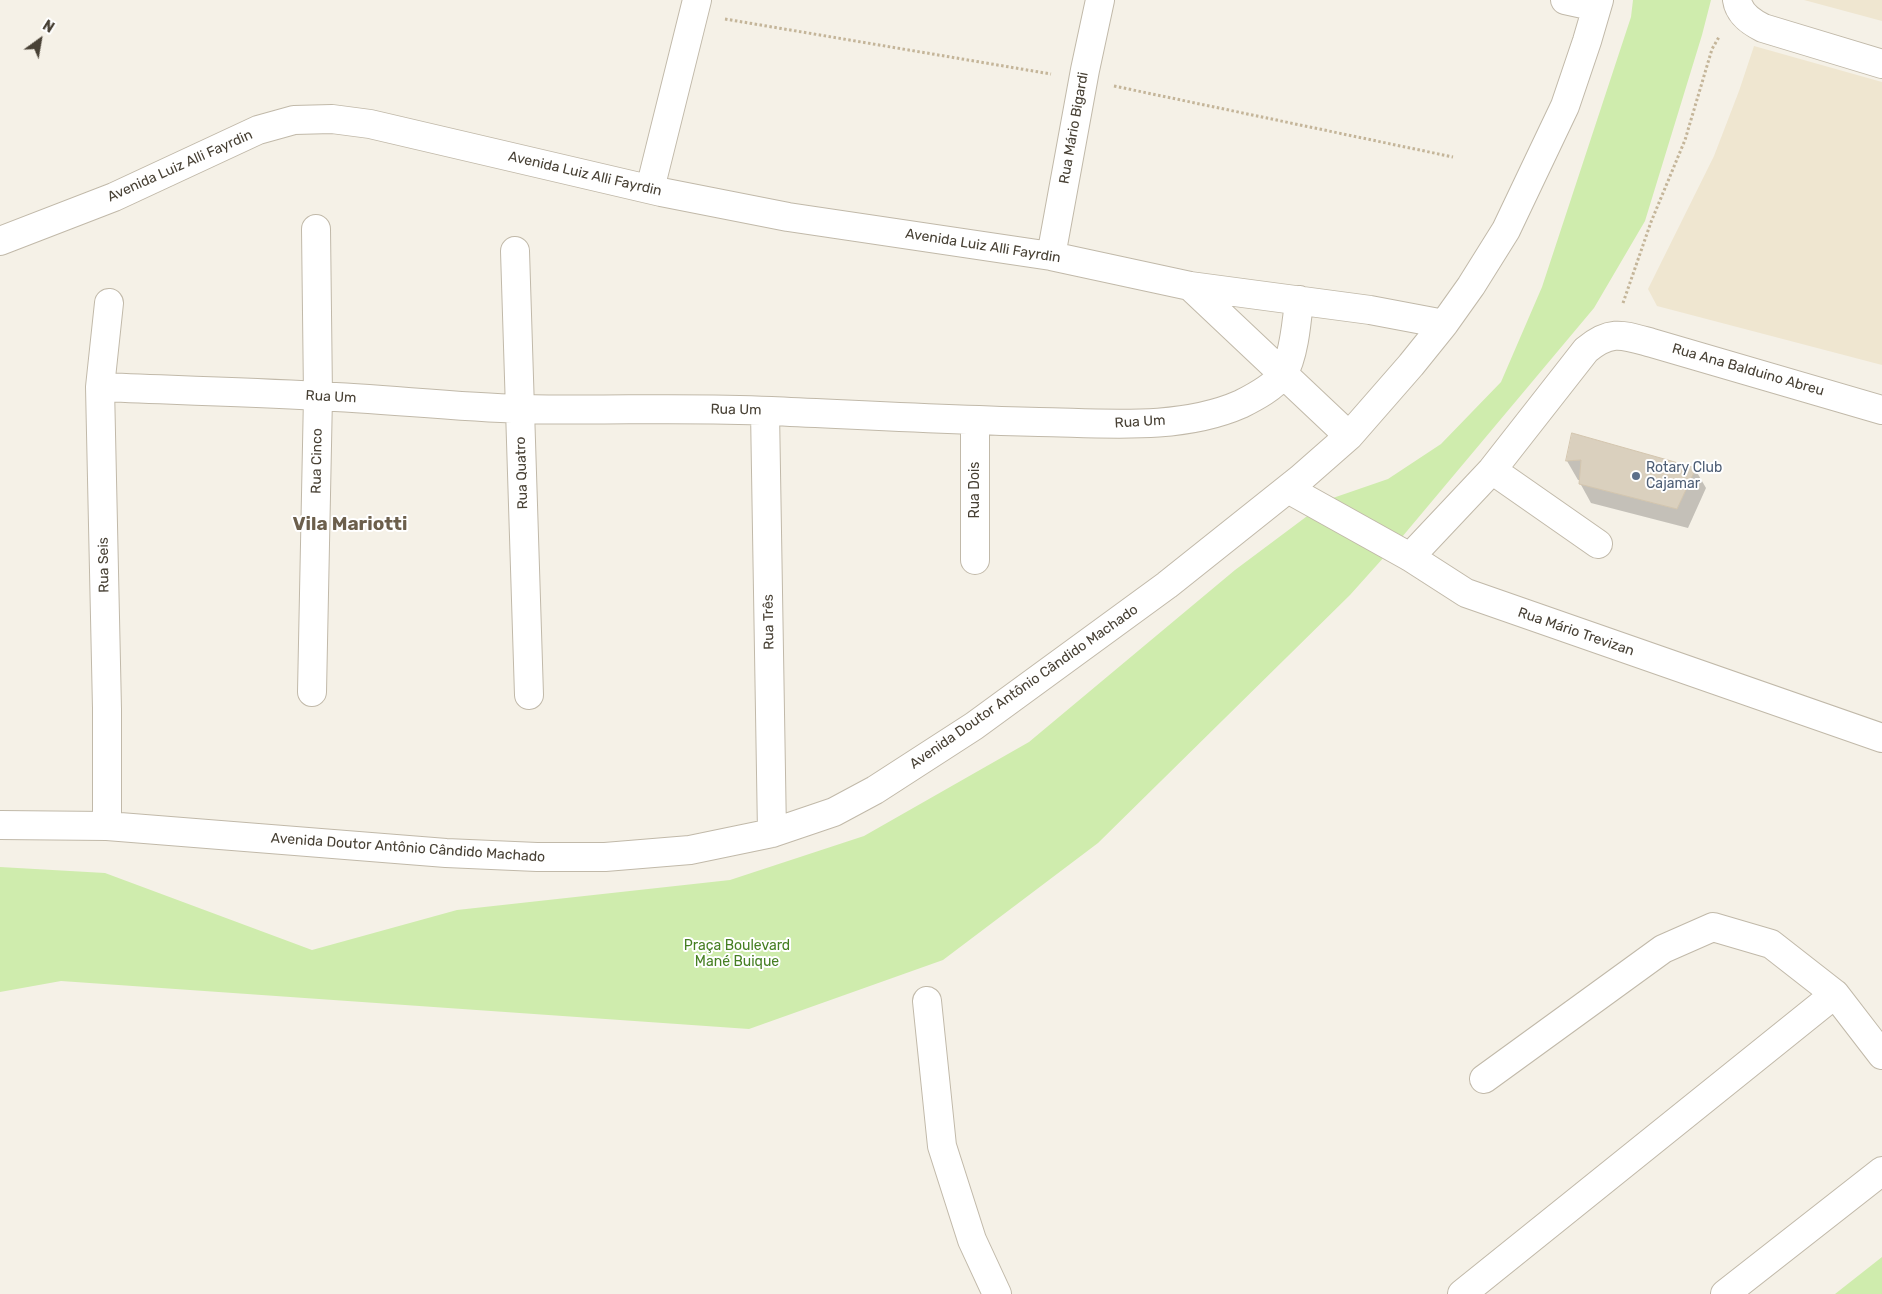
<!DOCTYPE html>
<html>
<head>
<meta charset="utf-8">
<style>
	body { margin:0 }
	#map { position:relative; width:1882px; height:1294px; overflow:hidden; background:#f5f1e7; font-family:Rubik,sans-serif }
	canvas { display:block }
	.north { position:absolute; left:15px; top:15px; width:50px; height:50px; -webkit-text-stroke:4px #fff; paint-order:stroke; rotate:32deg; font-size:14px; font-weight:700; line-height:20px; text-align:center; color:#484135 }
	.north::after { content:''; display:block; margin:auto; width:18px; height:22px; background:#484135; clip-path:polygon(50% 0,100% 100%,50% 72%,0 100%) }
</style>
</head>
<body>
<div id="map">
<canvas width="1882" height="1294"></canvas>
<div class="north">N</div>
</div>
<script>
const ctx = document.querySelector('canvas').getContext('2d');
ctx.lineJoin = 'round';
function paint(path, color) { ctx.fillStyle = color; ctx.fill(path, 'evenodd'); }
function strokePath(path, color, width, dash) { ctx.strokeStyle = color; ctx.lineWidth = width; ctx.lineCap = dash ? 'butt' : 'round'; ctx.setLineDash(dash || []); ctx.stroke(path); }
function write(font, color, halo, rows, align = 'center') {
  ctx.font = font + ' Rubik,sans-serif'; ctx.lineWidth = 4; ctx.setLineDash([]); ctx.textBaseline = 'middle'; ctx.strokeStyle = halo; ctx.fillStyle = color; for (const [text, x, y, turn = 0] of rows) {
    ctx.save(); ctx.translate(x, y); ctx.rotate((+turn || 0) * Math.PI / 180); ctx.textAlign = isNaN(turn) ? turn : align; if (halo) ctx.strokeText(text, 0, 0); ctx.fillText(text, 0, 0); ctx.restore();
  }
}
paint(new Path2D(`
	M1804,0h78v21z
	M1754,46l128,36v283l-225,-59 -9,-17 66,-133 25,-65z`), '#efe6d0');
paint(new Path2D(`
	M1633,0h78l-9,35 -57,186 -51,87 -192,229 -52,58 -252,248 -155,117 -194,69 -688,-48 -61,11v-125l105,6 207,77 145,-40 273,-30 134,-44 165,-94 206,-172 95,-71 58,-20 53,-35 60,-62 41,-95 89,-270z
	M1882,1257v37h-47z`), '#cfecad');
paint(new Path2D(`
	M1573,435l122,34 11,19 -18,40 -97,-25 -11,-20v-3h-2l-11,-19z`), '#0003');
const building = new Path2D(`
	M1572,433l124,35 -19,41 -98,-25 2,-24 -15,1z`);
paint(building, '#dad0be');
strokePath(building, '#d3c5ae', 1);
const minor = new Path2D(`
	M1565,0l32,7
	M1737,0c2,14 14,22 26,28l119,36
	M650,189l47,-189
	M0,241l114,-44 144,-67 36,-10 38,-1 38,5 291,68 127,25 263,39 139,30 180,24 74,14
	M515,251l14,444
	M1051,256l34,-186 15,-70
	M1190,286l159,150
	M100,387c73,3 145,5 218,9 68,3 136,11 204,13 83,2 166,-2 249,2 89,4 179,9 268,11 65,1 141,9 202,-18 14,-7 33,-17 42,-30 11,-17 14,-54 16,-74
	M765,411l7,422
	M975,420v140
	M1492,470l106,74
	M1288,489l122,68 56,36 416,145
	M1410,557l82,-87 94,-120c25,-21 37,-15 66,-7l230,67
	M312,692l6,-296 -2,-167
	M0,825l107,1 339,27 91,4h68l85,-7 82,-17 62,-21 41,-22 99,-64 193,-141 133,-106 49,-43 62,-71 33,-41 27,-38 35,-56 59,-124 22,-65 12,-41
	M107,826v-117l-7,-322 9,-84
	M927,1001l15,145 30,94 25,54
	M1484,1079l179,-130 50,-22 58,17 64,50 47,61
	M1462,1294l373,-300
	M1725,1294l157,-123`);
strokePath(minor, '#c1b9a9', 30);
strokePath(new Path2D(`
	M725,19l326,55
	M1114,86l339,71
	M1623,303l28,-81 34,-82 27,-91 7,-12`), '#c4b599', 3, [2.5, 2.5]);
strokePath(minor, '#fff', 28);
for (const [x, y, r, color] of [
	[1636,476,5,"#5c6f8a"]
]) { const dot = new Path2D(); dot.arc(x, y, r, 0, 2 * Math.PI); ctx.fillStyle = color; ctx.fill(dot); strokePath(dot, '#fff', 2); }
write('14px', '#484135', '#fff', [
	["Rua Mário Bigardi",1074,128,-80],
	["Avenida Luiz Alli Fayrdin",180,166,-24],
	["Avenida Luiz Alli Fayrdin",585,174,13],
	["Avenida Luiz Alli Fayrdin",983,246,9],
	["Rua Ana Balduino Abreu",1748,370,16],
	["Rua Um",331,397,3],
	["Rua Um",736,410,1],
	["Rua Um",1140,422,-3],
	["Rua Cinco",317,461,-89],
	["Rua Quatro",522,473,-92],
	["Rua Dois",975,490,-90],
	["Rua Seis",104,565,-91],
	["Rua Três",769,622,-91],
	["Rua Mário Trevizan",1576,632,19],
	["Avenida Doutor Antônio Cândido Machado",1024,687,-35],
	["Avenida Doutor Antônio Cândido Machado",408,848,4]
]);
write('14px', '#4e5e75', '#fff', [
	["Rotary Club",1646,468],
	["Cajamar",1646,484]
], 'left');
write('14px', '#467f23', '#fff', [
	["Praça Boulevard",737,946],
	["Mané Buique",737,962]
]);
write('bold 19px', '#6c5f4c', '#fff', [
	["Vila Mariotti",350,525]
]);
</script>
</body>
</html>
